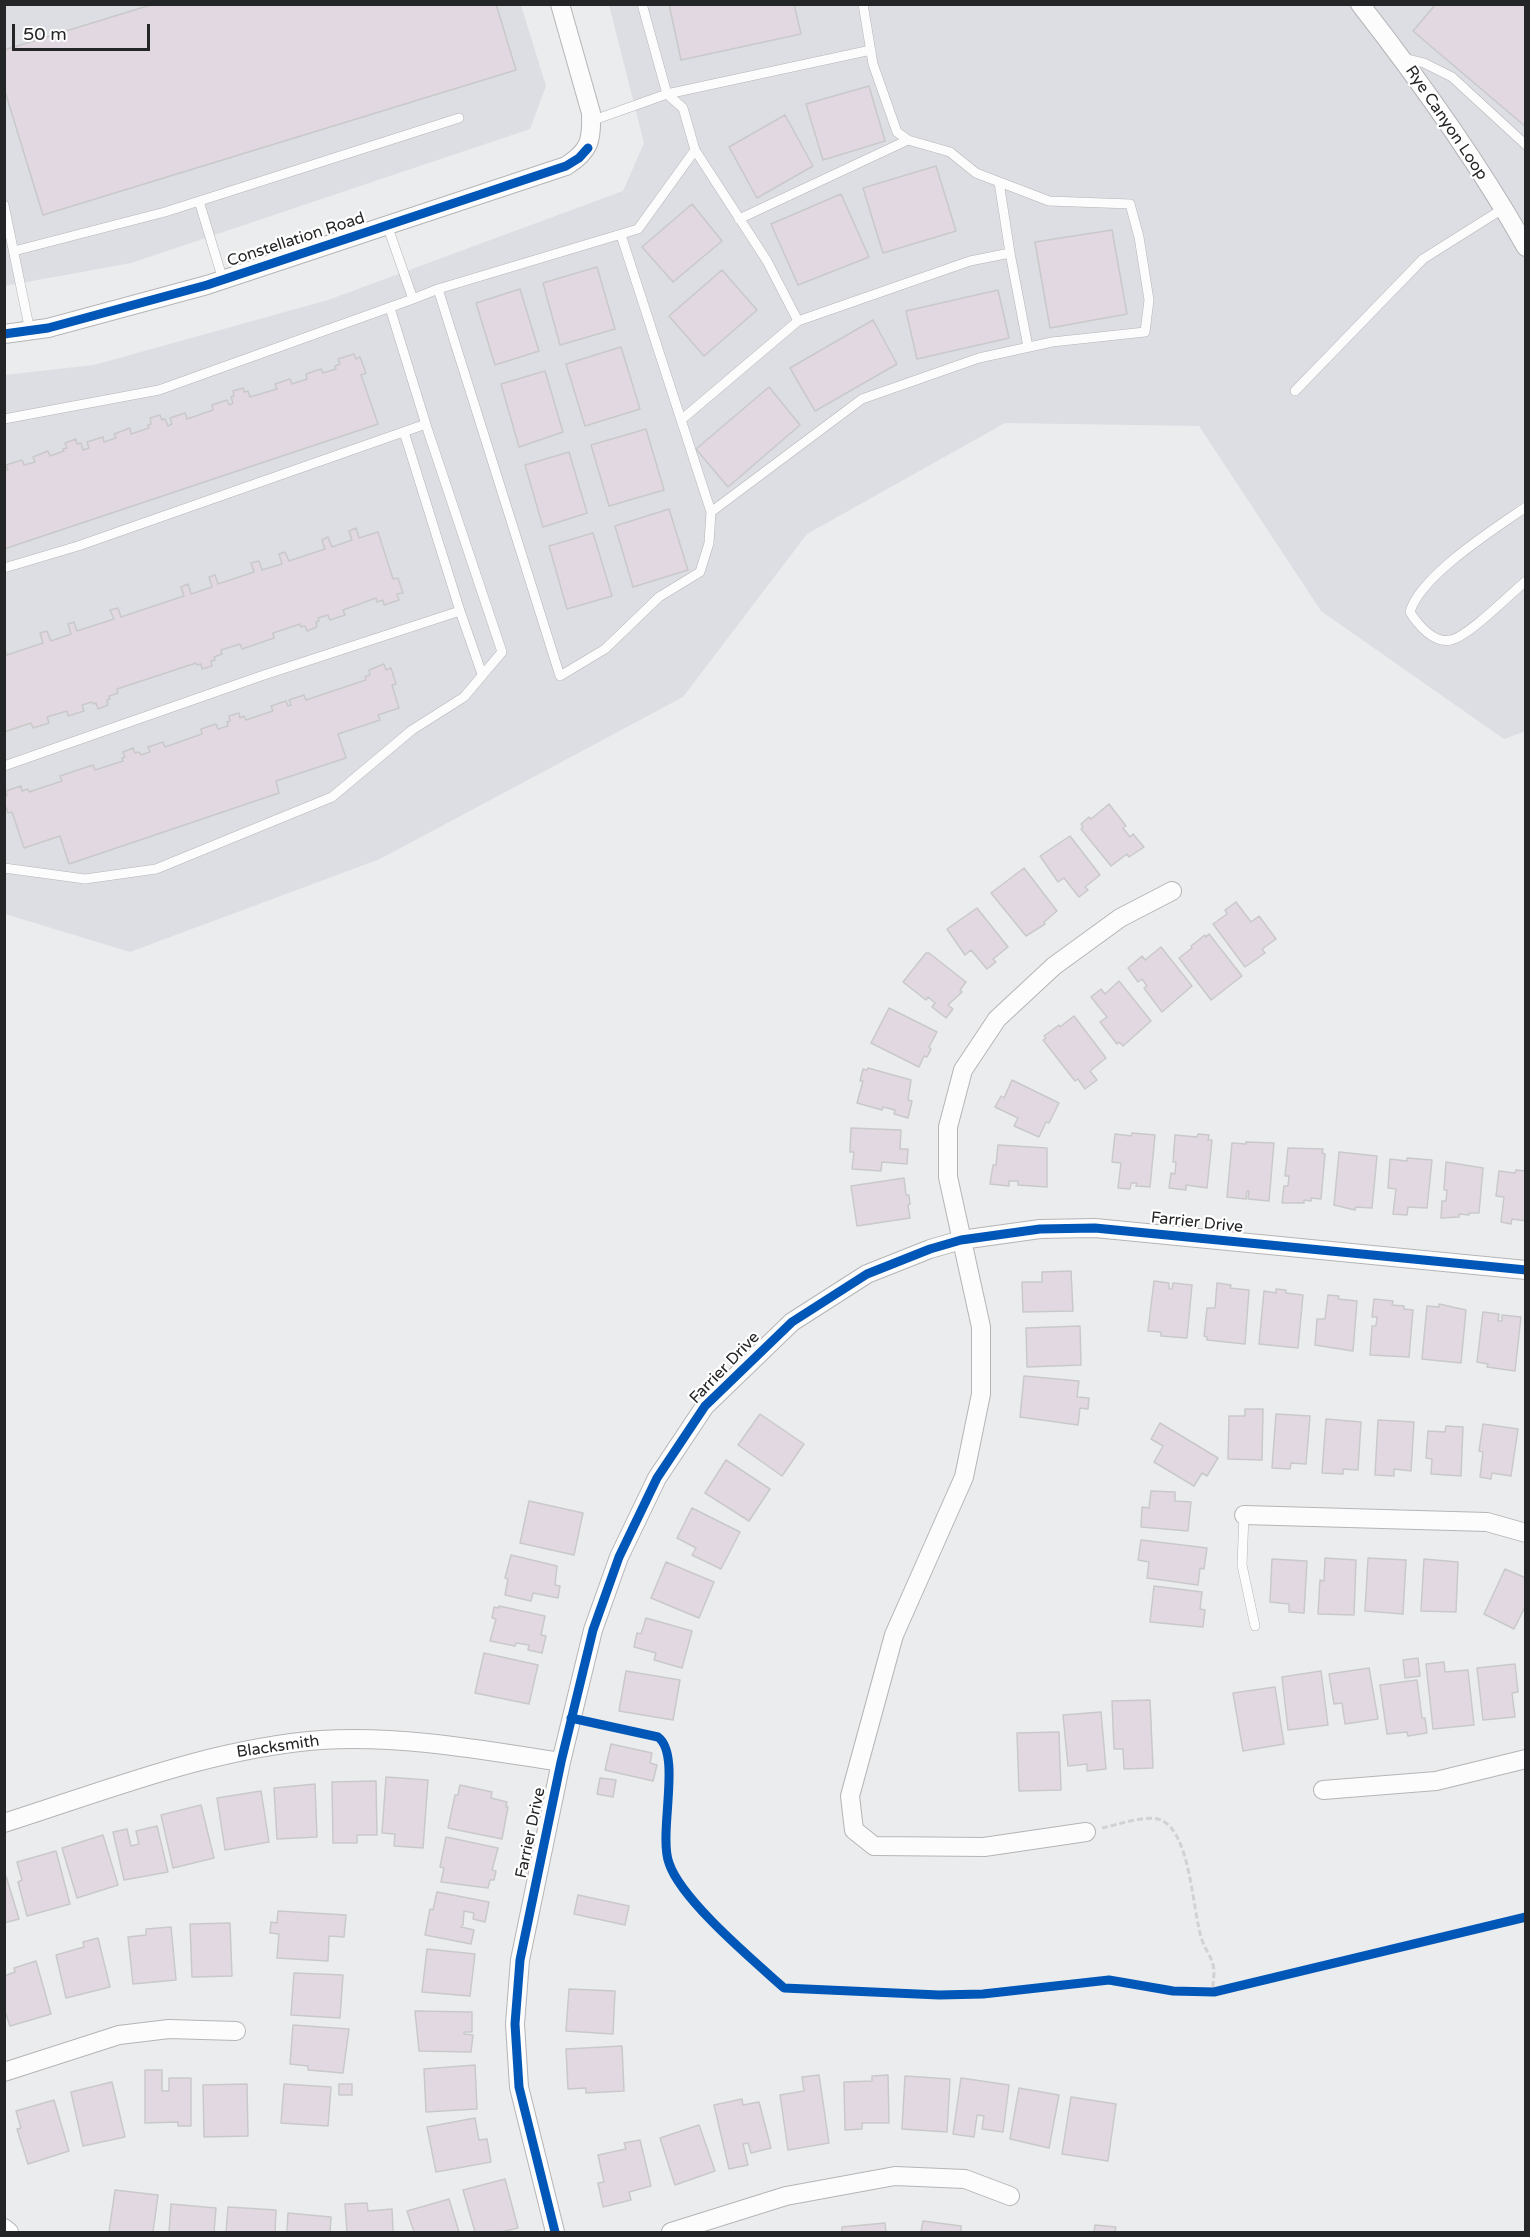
<!DOCTYPE html>
<html>
<head>
<meta charset="utf-8">
<style>
	body { margin:0 }
	#map { position:relative; width:1530px; height:2237px; overflow:hidden; background:#ebeced; font-family:"Varela Round",sans-serif }
	canvas { display:block }
	.frame { position:absolute; inset:0; border:6px solid #242526; pointer-events:none }
	.scale { position:absolute; left:12px; top:24px; width:138px; height:27px; box-sizing:border-box; border:3px solid #242526; border-top:0; padding-left:8px; font-size:18px; line-height:21px; white-space:nowrap; color:#242526; -webkit-text-stroke:4px #fff; paint-order:stroke }
</style>
</head>
<body>
<div id="map">
<canvas width="1530" height="2237"></canvas>
<div class="frame"></div>
<div class="scale">50 m</div>
</div>
<script>
const ctx = document.querySelector('canvas').getContext('2d');
ctx.lineJoin = 'round';
function paint(path, color) { ctx.fillStyle = color; ctx.fill(path, 'evenodd'); }
function strokePath(path, color, width, dash) { ctx.strokeStyle = color; ctx.lineWidth = width; ctx.lineCap = dash ? 'butt' : 'round'; ctx.setLineDash(dash || []); ctx.stroke(path); }
function write(font, color, halo, rows, align = 'center') {
  ctx.font = font + ' "Varela Round",sans-serif'; ctx.lineWidth = 4.5; ctx.setLineDash([]); ctx.textBaseline = 'middle'; ctx.strokeStyle = halo; ctx.fillStyle = color; for (const [text, x, y, turn = 0] of rows) {
    ctx.save(); ctx.translate(x, y); ctx.rotate((+turn || 0) * Math.PI / 180); ctx.textAlign = isNaN(turn) ? turn : align; if (halo) ctx.strokeText(text, 0, 0); ctx.fillText(text, 0, 0); ctx.restore();
  }
}
paint(new Path2D(`
	M5,5h516l25,81 -16,43 -399,134 -126,23z
	M609,5h916l1,726 -22,8 -183,-128 -122,-185 -194,-3 -198,111 -124,163 -303,162 -250,93 -125,-38 -1,-539 90,-10 234,-65 295,-109 21,-48z`), '#dcdee4');
const building = new Path2D(`
	M154,4h342l20,66 -473,145 -39,-127v-38z
	M669,4h125l7,30 -120,26z
	M1436,4h90v123l-113,-96z
	M869,86l16,55 -62,19 -17,-56z
	M785,115l28,51 -56,32 -28,-51z
	M936,166l20,65 -73,22 -20,-65z
	M841,194l28,63 -71,28 -27,-61z
	M692,204l30,37 -49,41 -31,-35z
	M1112,230l15,84 -77,14 -15,-86z
	M597,267l18,62 -55,16 -17,-62z
	M722,270l35,40 -53,46 -35,-40z
	M520,289l19,62 -44,14 -19,-62z
	M998,290l11,48 -92,21 -11,-48z
	M873,320l24,44 -82,47 -25,-43z
	M621,347l19,62 -55,17 -19,-62z
	M354,354l2,5 4,-2 6,16 -5,2 17,49 -374,125v-78l4,-1 -2,-5 16,-5 2,5 11,-3 -2,-5 15,-6 2,5 14,-5 -1,-2 4,-1 -2,-5 11,-4 1,5 4,-1 2,7 6,-2 -2,-6 16,-5 1,5 12,-4 -2,-4 16,-6 1,6 18,-6 -1,-3 3,-1 -1,-6 10,-3 2,5 3,-1 3,7 4,-2 -2,-6 15,-5 2,6 26,-9 -1,-5 15,-5 2,5 4,-2 -2,-6 3,-1 -1,-5 10,-3 1,4 4,-1 2,6 27,-8 -2,-5 15,-5 2,5 15,-5 -1,-5 15,-5 2,4 13,-4 -1,-3 5,-2 -2,-5z
	M545,371l18,61 -44,15 -18,-63z
	M769,387l31,38 -72,62 -32,-38z
	M646,429l18,61 -55,16 -18,-61z
	M569,452l18,61 -44,14 -18,-62z
	M669,509l19,61 -55,17 -18,-61z
	M356,528l3,10 19,-6 15,47 5,-1 5,15 -6,1 2,6 -15,5 -1,-5 -6,2 -1,-4 -33,12 2,5 -15,5 -2,-5 -10,3 1,3 -3,1 1,5 -10,4 -2,-5 -4,1 -1,-3 -27,9 1,5 -32,11 -2,-5 -19,6 1,4 -8,3 1,3 -4,1 1,5 -10,3 -1,-5 -4,1 -1,-2 -79,26 1,4 -9,3 1,3 -3,1 1,5 -10,4 -2,-6 -3,1 -1,-2 -10,3 2,6 -16,5 -1,-5 -20,6 2,6 -16,5 -2,-5 -27,9v-84l3,7 36,-12 -3,-10 7,-2 4,10 20,-7 -3,-10 6,-2 3,9 37,-12 -4,-9 8,-2 3,9 63,-21 -3,-9 7,-3 3,10 21,-7 -3,-10 6,-2 3,9 36,-12 -3,-9 8,-2 3,9 20,-6 -3,-10 6,-2 4,9 36,-12 -3,-9 6,-3 4,10 20,-7 -3,-9z
	M593,533l19,63 -45,13 -18,-63z
	M384,664l2,6 5,-2 5,16 -4,1 7,23 -21,7 2,5 -42,14 8,24 -70,23 3,12 -210,71 -9,-28 -36,12 -12,-36 -4,1 -4,-11v-5l3,-1 -1,-5 15,-5 1,5 6,-2 1,3 33,-11 -2,-5 33,-11 2,5 28,-9 -1,-3 3,-1 -2,-5 10,-4 2,5 4,-1 2,3 9,-3 -2,-5 15,-5 2,5 37,-13 -1,-5 15,-5 2,5 10,-3 -1,-4 3,-1 -1,-5 10,-3 1,5 4,-2 2,4 27,-9 -2,-5 15,-5 2,5 3,-1 -2,-5 15,-5 2,5 60,-20 -1,-3 5,-2 -1,-5z
	M1109,804l17,22 -3,2 7,9 3,-3 11,13 -15,10 -2,-3 -16,12 -30,-37 2,-2 -2,-3 8,-7 2,2z
	M1070,836l30,39 -15,12 3,3 -9,7 -15,-19 -6,4 -18,-26z
	M1024,868l33,43 -13,11 1,2 -19,12 -35,-43z
	M1236,902l15,20 8,-6 17,23 -14,10 3,4 -20,14 -32,-43 14,-10 -2,-4z
	M977,908l31,39 -15,12 3,3 -9,7 -16,-19 -6,5 -18,-26z
	M1209,934l33,42 -31,24 -32,-42 13,-10 -1,-2 14,-11 1,2z
	M1161,947l31,39 -30,26 -18,-24 3,-2 -5,-7 -4,3 -10,-14 14,-12 3,4z
	M926,953h3l37,29 -6,8 2,2 -14,13 5,4 -7,9 -14,-11 3,-4 -7,-6 -2,3 -23,-18z
	M1119,981l32,40 -28,25 -4,-4 -2,2 -17,-22 7,-5 -16,-20 10,-8 4,5z
	M889,1008l48,24 -8,15 2,2 -4,8 -3,-1 -5,11 -48,-24z
	M1074,1016l32,42 -16,13 7,9 -12,9 -7,-10 -3,2 -32,-41 3,-2 -2,-2 15,-11 1,2z
	M868,1068l43,12 -3,20 4,1 -4,17 -14,-4 1,-4 -12,-3 -1,3 -25,-7 6,-22h-3l3,-12 4,1z
	M1012,1080l47,23 -10,20 -3,-1 -7,15 -25,-11 4,-8 -23,-11 6,-11 3,2z
	M851,1128l50,2 -1,19h8l-1,15 -25,-2 -1,9 -29,-2 2,-17h-4z
	M1132,1133l23,2 -5,52 -14,-1 1,-3h-6l-1,6 -12,-1 3,-25 -9,-1 3,-28 16,2z
	M1198,1134l11,1 -1,5h4l-5,48 -21,-3v5l-17,-2 2,-15 4,1 1,-12h-3l2,-27 22,2z
	M1246,1142l28,1 -5,58 -21,-2 1,-8h-2l-1,8 -19,-2 5,-54 14,1z
	M998,1145l49,3v39l-29,-2v-4h-9v5l-19,-2 3,-19h3z
	M1288,1148l35,1 -1,4 3,1 -4,45 -10,-1v3l-7,-1v3h-22l2,-17h4l1,-10h-4z
	M1339,1152l38,4 -5,52 -16,-1 -1,3 -21,-5z
	M1407,1158l25,2 -5,48 -19,-1 -1,8 -14,-1 3,-25 -8,-1 2,-29 17,2z
	M1446,1162l37,6 -4,45h-10v2l-10,-1v3l-18,1 1,-17h4l1,-11h-3z
	M1516,1170l10,1v50l-14,-2 -1,5 -10,-2 3,-25 -8,-1 3,-25 16,2z
	M904,1178l2,17h3l1,9 -2,1 2,13 -53,8 -6,-40z
	M1071,1271l2,40 -50,1 -1,-30h20v-10z
	M1154,1281l15,2v6h3l1,-6 19,2 -5,53 -26,-2v-4l-13,-1z
	M1217,1283l14,2 -1,3 19,2 -4,54 -38,-4v-3l-3,-1 3,-28h8z
	M1276,1289l10,1v3l17,2 -5,53 -39,-4 5,-53 12,2z
	M1328,1295l11,1 -1,3 19,2 -4,50 -38,-6 2,-26h8z
	M1374,1299l19,2 -1,4 12,1v3l9,1 -4,47 -39,-2 2,-29h4l1,-9h-5z
	M1439,1304l27,6 -5,53 -39,-4 5,-53 12,1z
	M1483,1312l16,2 -1,7h4v-6l19,2 -6,54 -28,-4 1,-3 -11,-2z
	M1080,1326l1,39 -54,2 -1,-39z
	M1024,1376l55,5 -2,16 12,1 -1,11 -8,-1 -2,17 -58,-8z
	M1245,1409h18l-1,51 -34,-1 1,-43h16z
	M760,1414l44,30 -22,32 -44,-31z
	M1276,1414l34,2 -4,48 -15,-1 -1,6 -18,-1z
	M1326,1419l35,3 -3,48 -15,-1v5l-21,-1z
	M1378,1420l36,2 -3,49 -17,-2v7l-19,-1z
	M1160,1423l58,35 -11,18 -5,-3 -8,13 -40,-24 9,-16 -12,-7z
	M1483,1424l35,5 -7,47 -19,-3 -1,6 -11,-2 3,-25 -4,-1z
	M1446,1426l17,1 -2,49 -30,-2 1,-15 -6,-1 2,-27 17,1z
	M726,1460l44,29 -21,32 -44,-28z
	M1151,1491l24,1v9l16,1 -3,29 -47,-4 1,-20 7,1z
	M529,1501l54,12 -9,42 -54,-12z
	M692,1508l48,24 -19,37 -29,-14 4,-7 -19,-10z
	M1141,1540l66,8 -3,21 -4,-1 -2,17 -51,-7 2,-16 -11,-2z
	M511,1555l46,11 -2,19 5,1 -2,12 -25,-5 -2,8 -26,-6 3,-16 -3,-1z
	M1325,1558l31,2 -2,55 -36,-1 2,-34 4,1z
	M1368,1558l38,2 -3,54 -38,-3z
	M1272,1559l35,2 -3,52 -15,-1v-8l-19,-2z
	M1424,1559l34,3 -2,50 -35,-1z
	M666,1562l48,20 -15,36 -48,-20z
	M1505,1569l21,9v27l-12,24 -30,-15z
	M1154,1586l48,6 -2,17 5,1 -2,17 -53,-5z
	M499,1606l46,10 -4,19 5,1 -4,17 -14,-3 1,-5 -13,-2 -1,3 -25,-5 6,-22 -4,-1 2,-11 5,1z
	M646,1618l46,13 -10,37 -28,-8 2,-7 -22,-6 3,-14 4,1z
	M484,1653l54,12 -9,39 -54,-11z
	M1418,1658l2,18 -15,2 -2,-18z
	M1444,1662l1,10 23,-2 6,55 -41,4 -7,-65z
	M1515,1664l3,28 -6,1 3,24 -32,3 -6,-52z
	M1369,1668l9,51 -33,5 -3,-21 -8,1 -5,-30z
	M626,1671l54,9 -7,40 -54,-9z
	M1321,1671l7,54 -40,5 -6,-53z
	M1417,1680l5,38h3l2,15 -19,3 -1,-4 -20,2 -7,-49z
	M1275,1687l9,57 -41,7 -10,-58z
	M1150,1700l3,68 -29,1 -1,-20h-9l-2,-48z
	M1101,1712l5,57 -19,2v-7l-19,2 -5,-51z
	M1059,1732l2,58 -42,1 -2,-58z
	M611,1744l41,9 -2,10 7,2 -4,16 -48,-11z
	M386,1777l42,3 -5,68 -29,-2 1,-12 -13,-1z
	M600,1778l16,2 -3,17 -16,-3z
	M376,1781l1,54h-20v8h-24l-1,-61z
	M315,1784l2,53 -40,2 -3,-51z
	M460,1785l32,7 -1,6 16,4 -1,5h2l-6,32 -54,-11 7,-33h3z
	M261,1791l8,51 -44,8 -8,-52z
	M201,1805l13,53 -41,10 -12,-53z
	M157,1826l11,46 -44,8 -11,-48 14,-3 4,17 8,-2 -3,-13z
	M103,1835l15,50 -41,13 -15,-50z
	M446,1837l52,11 -6,22 4,1 -2,9h-4l-2,8 -47,-6 3,-14 -4,-1z
	M56,1851l14,53 -43,12 -9,-34 4,-2 -5,-18z
	M6,1876l13,43 -15,4v-46z
	M437,1892l52,10 -4,20 -12,-3 1,-6 -10,-2 -1,14 -2,2 13,3 -3,14 -46,-9 5,-26 3,1z
	M578,1895l51,11 -4,19 -51,-11z
	M278,1911l68,4 -2,22 -15,-1 -1,25 -51,-3 2,-24 -9,-1 1,-11 6,1z
	M230,1923l2,53 -40,1 -2,-53z
	M171,1927l5,53 -43,4 -5,-47 18,-2v-6z
	M98,1938l12,49 -44,11 -10,-43 28,-8 -1,-5z
	M427,1949l48,5 -5,42 -48,-4z
	M36,1961l15,53 -41,12 -6,-18v-32l11,-4 -1,-4z
	M294,1973l49,2 -3,43 -49,-3z
	M569,1989l46,2 -2,43 -47,-3z
	M415,2011l57,1v20h-8v2l9,1 -2,17 -52,-1z
	M293,2025l56,4 -6,44 -35,-3v-4l-18,-2z
	M622,2046l2,45 -38,2v-5l-18,1 -2,-40z
	M475,2065l2,44 -51,3 -2,-43z
	M145,2070h17v21h7v-13h22v48h-13v-4l-33,1z
	M819,2075l10,68 -41,7 -8,-55 24,-4 -2,-14z
	M888,2075l1,48h-27v6l-17,1 -1,-48 28,-1v-5z
	M905,2076l45,3 -3,53 -45,-3z
	M961,2078l48,7 -6,47 -21,-3 2,-13 -7,-1 -3,22 -21,-3z
	M112,2082l13,55 -42,9 -12,-54z
	M247,2084l1,52 -44,1 -1,-52z
	M284,2084l47,3 -3,39 -47,-3z
	M339,2084h13v11h-13z
	M1019,2088l40,7 -10,53 -39,-9z
	M1071,2097l45,7 -8,57 -46,-7z
	M742,2099l1,6 16,-3 12,46 -20,5 -3,-10 -5,1 5,21 -19,4 -15,-64z
	M54,2100l15,51 -41,13 -11,-35 4,-1 -5,-17z
	M475,2118l4,22 8,-1 4,23 -55,10 -9,-45z
	M699,2125l16,46 -40,14 -15,-47z
	M640,2140l11,46 -22,6 2,8 -28,7 -5,-24 6,-1 -6,-27 28,-6 -2,-6z
	M505,2179l13,49 -17,4h-26l-12,-42z
	M115,2190l43,5 -5,37h-44z
	M449,2199l10,33h-45l-7,-21z
	M367,2203l1,8 24,-2 1,23h-46l-2,-28z
	M171,2204l45,4 -2,24h-45z
	M228,2207l48,3 -1,22h-49z
	M288,2213l43,4 -1,15h-43z
	M923,2221l38,5v6h-40z
	M885,2223l1,9h-44v-5z
	M1095,2225l21,2 -1,5h-21z`);
paint(building, '#e2d8e2');
strokePath(building, '#c9c9ca', 1.5);
const service = new Path2D(`
	M1404,58l20,5 28,14 74,68
	M667,94l204,-44
	M591,121l76,-27 -25,-90
	M999,182l11,71
	M199,201l24,79
	M4,205l26,126
	M739,219l169,-79
	M387,225l26,74 25,-10 122,387 45,-27 54,-52 41,-25 9,-29 2,-31 151,-113 117,-41 73,-16 93,-10 4,-32 -10,-63 -9,-33 -81,-3 -73,-28 -26,-21 -42,-12 -11,-8 -24,-68 -10,-60
	M621,235l90,277
	M14,251l151,-39 294,-94
	M438,289l200,-60 57,-79 -12,-42 -16,-14
	M798,321l172,-60 40,-8 18,94
	M1295,391l128,-132 81,-51
	M4,419l155,-29 254,-91
	M681,420l117,-99 -31,-60 -72,-111
	M404,432l56,179 22,63
	M1526,507c-32,22 -106,69 -116,105 8,13 24,32 41,28 19,-5 58,-45 75,-59
	M4,568l74,-22 348,-122
	M4,766l257,-90 199,-65
	M4,868l81,11 71,-10 176,-72 80,-67 52,-33 38,-45 -74,-221 -38,-123
	M1244,1515l-2,50 13,61`);
const minor = new Path2D(`
	M1360,4c60,77 118,158 166,243
	M4,334l44,-6 159,-43 359,-119c24,-15 26,-26 25,-53l-31,-109
	M1244,1515l243,7 39,11
	M1323,1790l113,-9 90,-22
	M4,1823c104,-33 208,-75 317,-83 81,-5 161,10 240,22
	M1086,1832l-102,15 -110,-1 -20,-16 -4,-34 44,-161 70,-158 17,-83v-67l-33,-150v-50l15,-57 34,-51 57,-53 66,-48 52,-27
	M4,2072l115,-37 50,-6 67,2
	M4,2228l5,4
	M555,2232l-36,-145 -4,-63 5,-64 41,-198 32,-132 26,-73 38,-79 48,-72 87,-84 75,-48 63,-25 31,-9 79,-11 55,-1 431,42
	M671,2232l115,-36 109,-20 70,3 45,17`);
strokePath(service, '#b5b5b7', 10);
strokePath(minor, '#b5b5b7', 20);
strokePath(new Path2D(`
	M587,1722l71,15c24,18 0,96 11,126 12,37 85,98 115,125l155,7 44,-1 126,-14 64,11 41,1 312,-75
	M1102,1828c15,-3 45,-14 59,-8 30,13 31,90 41,120 3,9 9,16 11,25 3,10 -2,18 1,27`), '#d2d2d3', 3, [6, 3]);
strokePath(service, '#fcfcfc', 9);
strokePath(minor, '#fcfcfc', 18);
strokePath(new Path2D(`
	M4,334l44,-6 159,-43 359,-119 13,-8 9,-10
	M571,1718l87,19c24,18 0,96 11,126 12,37 85,98 115,125l155,7 44,-1 126,-14 64,11 41,1 312,-75
	M555,2232l-36,-145 -4,-63 5,-64 41,-198 32,-132 26,-73 38,-79 48,-72 87,-84 75,-48 63,-25 31,-9 79,-11 55,-1 431,42`), '#0057b8', 9);
write('16px', '#242526', '#fff', [
	["Rye Canyon Loop",1446,123,56],
	["Constellation Road",296,240,-18],
	["Farrier Drive",1197,1223,6],
	["Farrier Drive",725,1368,-46],
	["Blacksmith",278,1747,-8],
	["Farrier Drive",531,1833,-78]
]);
</script>
</body>
</html>
